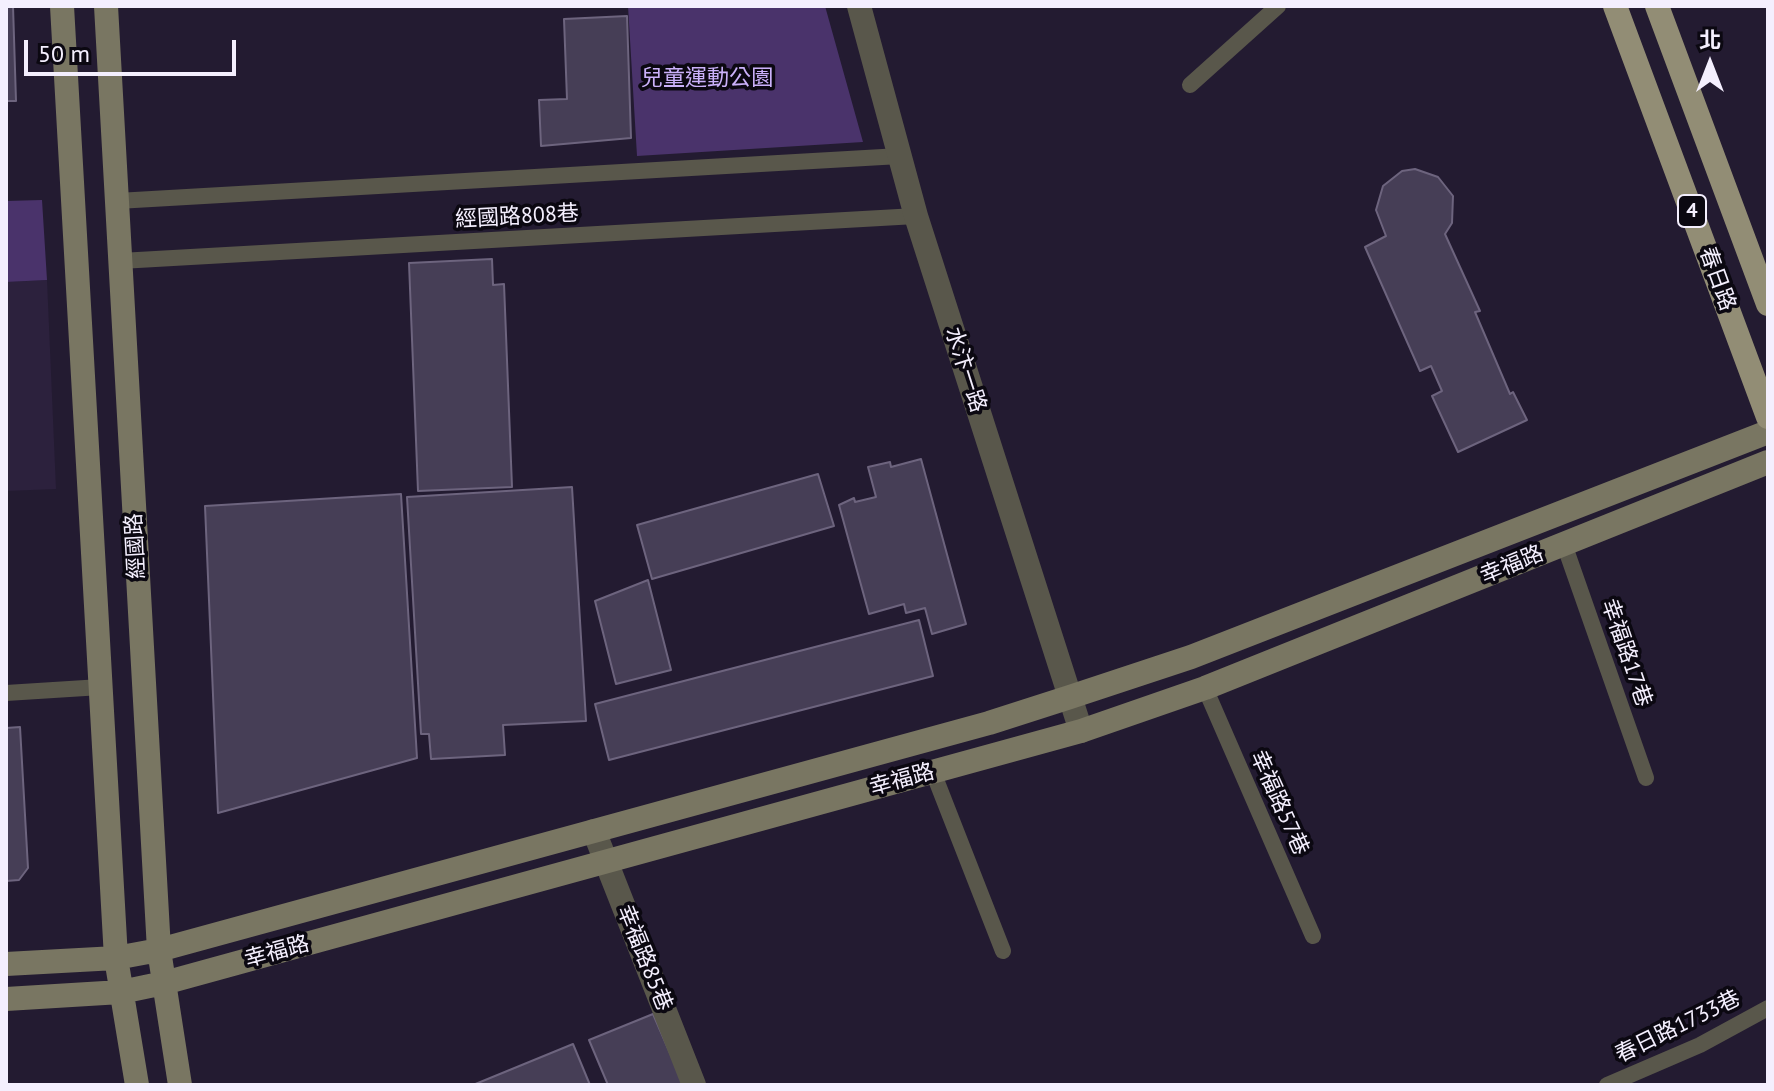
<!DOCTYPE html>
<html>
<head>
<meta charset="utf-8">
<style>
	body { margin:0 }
	#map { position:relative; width:1774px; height:1091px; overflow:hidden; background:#231b31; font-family:"PT Sans","Noto Sans TC",sans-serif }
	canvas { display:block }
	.frame { position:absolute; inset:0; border:8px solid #f4effe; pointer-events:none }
	.north { position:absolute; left:1670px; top:24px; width:80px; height:80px; -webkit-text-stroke:6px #0b0811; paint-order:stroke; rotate:0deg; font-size:22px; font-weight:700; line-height:32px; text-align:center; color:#f4effe }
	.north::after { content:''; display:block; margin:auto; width:28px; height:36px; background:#f4effe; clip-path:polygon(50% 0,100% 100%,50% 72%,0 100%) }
	.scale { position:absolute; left:24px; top:40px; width:212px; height:36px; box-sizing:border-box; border:4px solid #f4effe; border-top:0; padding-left:10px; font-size:24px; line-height:28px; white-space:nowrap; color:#f4effe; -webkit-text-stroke:6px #0b0811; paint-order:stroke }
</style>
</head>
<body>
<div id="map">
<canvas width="1774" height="1091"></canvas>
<div class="frame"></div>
<div class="north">北</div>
<div class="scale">50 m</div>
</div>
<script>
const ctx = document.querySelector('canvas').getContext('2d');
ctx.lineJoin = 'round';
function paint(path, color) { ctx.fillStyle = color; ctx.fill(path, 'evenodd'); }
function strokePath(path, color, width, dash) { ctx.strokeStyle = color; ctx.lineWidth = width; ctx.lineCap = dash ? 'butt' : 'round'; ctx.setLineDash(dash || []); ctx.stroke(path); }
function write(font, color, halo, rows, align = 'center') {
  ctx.font = font + ' "PT Sans","Noto Sans TC",sans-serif'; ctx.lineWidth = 7; ctx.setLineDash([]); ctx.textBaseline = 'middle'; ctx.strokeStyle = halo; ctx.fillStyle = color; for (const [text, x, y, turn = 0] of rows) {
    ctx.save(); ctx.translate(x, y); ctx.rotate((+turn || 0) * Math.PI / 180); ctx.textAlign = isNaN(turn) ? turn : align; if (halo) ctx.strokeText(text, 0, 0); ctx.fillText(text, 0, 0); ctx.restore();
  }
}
paint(new Path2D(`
	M47,280l9,209 -50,2v-209z`), '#2c213d');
paint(new Path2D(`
	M628,6h197l38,136 -226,14z
	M42,200l5,80 -41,2v-81z`), '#4a336b');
const building = new Path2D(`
	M6,6h7l3,95h-10z
	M627,16l4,122 -90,8 -2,-46 28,-1 -3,-80z
	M1415,169l23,8 15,19 -1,27 -7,11 35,77 -5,1 35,82 3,-2 14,28 -69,32 -26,-56 10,-5 -11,-25 -11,5 -55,-124 21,-11 -10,-26 7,-24 19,-15z
	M492,259l1,26 11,-1 8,203 -94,4 -9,-228z
	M921,459l45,165 -34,10 -7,-26 -19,5 -2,-9 -35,10 -30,-109 15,-7 1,4 21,-5 -8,-30 22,-5 1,5z
	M818,474l16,52 -182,53 -15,-54z
	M572,487l14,234 -83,4 2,30 -74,4 -2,-25h-8l-14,-237z
	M401,494l16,264 -199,55 -13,-307z
	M648,580l23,90 -55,14 -21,-83z
	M919,620l14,56 -324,84 -14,-56z
	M20,727l8,141 -9,12 -13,1v-153z
	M653,1014l31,71h-76l-19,-45z
	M573,1044l17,41h-117z`);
paint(building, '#463e56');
strokePath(building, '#6d647e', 2);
strokePath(new Path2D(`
	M1190,85l88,-79
	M117,201l783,-45
	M120,261l796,-45
	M1564,544l82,234
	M1205,688l108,248
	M6,693l95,-6
	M933,772l70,179
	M1607,1085l93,-40 68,-37`), '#59574b', 16);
strokePath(new Path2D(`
	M859,6l57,210 165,515
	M594,831l100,254`), '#59574b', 24);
strokePath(new Path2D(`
	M62,6l54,952 21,127
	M106,6l53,944 21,135
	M6,964l110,-6 43,-8 830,-227 81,-26 121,-40 577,-225
	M6,999l115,-7 43,-9 917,-252 124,-43 563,-226`), '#797662', 24);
strokePath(new Path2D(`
	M1615,6l153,411
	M1657,6l111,298`), '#928d75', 24);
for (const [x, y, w] of [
	[1692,211,28]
]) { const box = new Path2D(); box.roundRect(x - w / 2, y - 16, w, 32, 6); ctx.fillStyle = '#0b0811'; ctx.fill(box); strokePath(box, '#f4effe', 2); }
write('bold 20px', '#f4effe', null, [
	["4",1692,211]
]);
write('22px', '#cbb1fa', '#0b0811', [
	["兒童運動公園",707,79]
]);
write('22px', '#f4effe', '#0b0811', [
	["經國路808巷",517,217,-3],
	["春日路",1717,279,70],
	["水汴一路",965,370,72],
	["經國路",136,546,-93],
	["幸福路",1512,565,-22],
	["幸福路17巷",1626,653,71],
	["幸福路",902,780,-15],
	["幸福路57巷",1279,803,66],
	["幸福路",277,952,-15],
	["幸福路85巷",644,958,68],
	["春日路1733巷",1678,1027,-26]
]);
</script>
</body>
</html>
